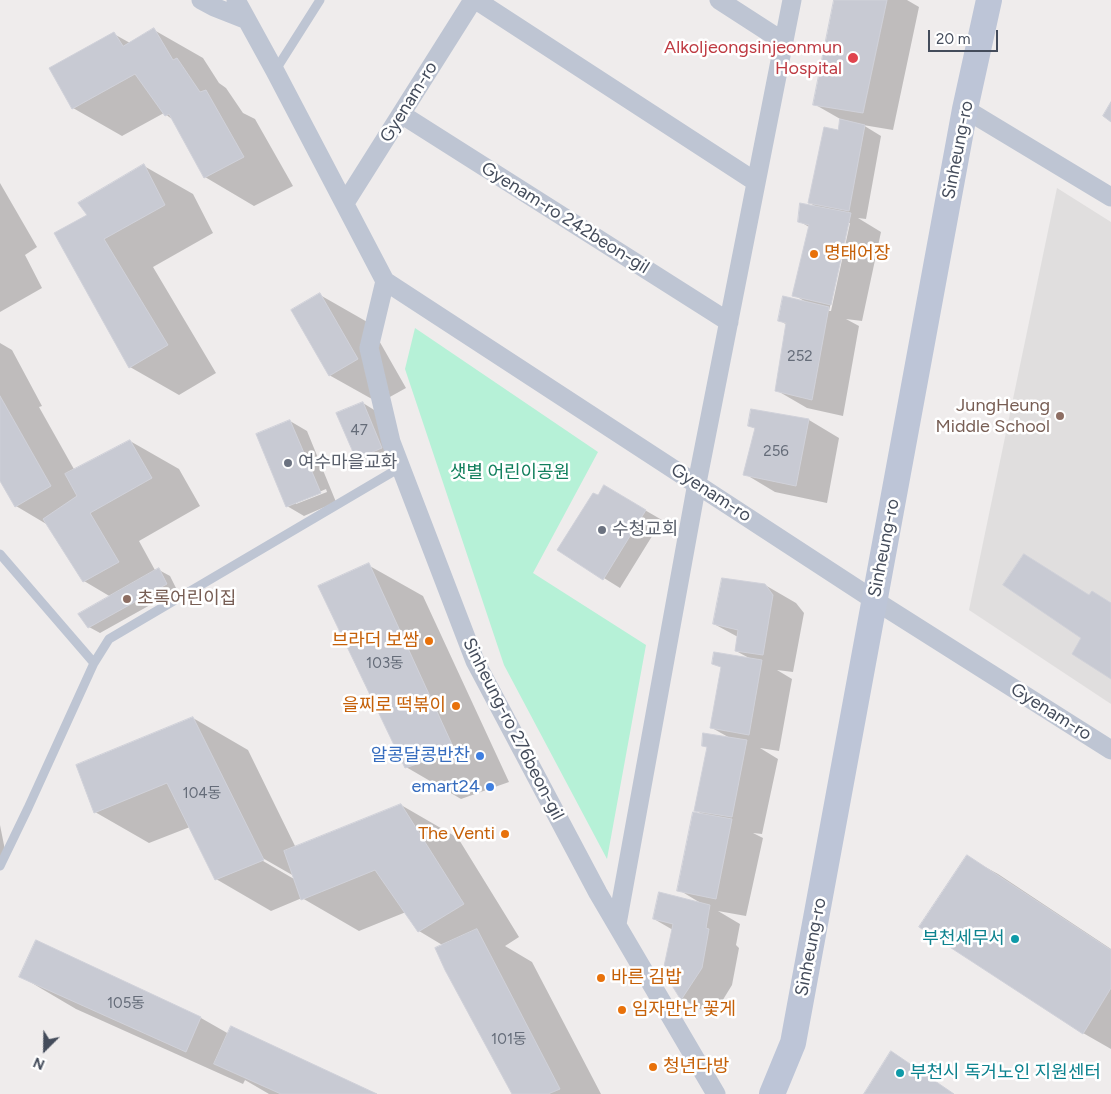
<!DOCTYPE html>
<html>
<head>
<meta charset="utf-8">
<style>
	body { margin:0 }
	#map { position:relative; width:1111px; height:1094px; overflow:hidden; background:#efecec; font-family:Figtree,sans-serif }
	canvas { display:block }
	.north { position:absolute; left:20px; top:1024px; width:50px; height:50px; -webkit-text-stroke:4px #fff; paint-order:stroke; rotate:203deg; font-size:14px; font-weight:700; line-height:20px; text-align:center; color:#444c5b }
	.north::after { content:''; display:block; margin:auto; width:18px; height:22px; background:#444c5b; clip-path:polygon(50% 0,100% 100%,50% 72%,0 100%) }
	.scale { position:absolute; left:928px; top:30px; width:70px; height:22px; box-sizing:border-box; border:2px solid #444c5b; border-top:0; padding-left:6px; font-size:15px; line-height:18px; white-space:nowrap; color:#444c5b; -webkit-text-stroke:4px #fff; paint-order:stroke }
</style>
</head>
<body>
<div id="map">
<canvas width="1111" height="1094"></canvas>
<div class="north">N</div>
<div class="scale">20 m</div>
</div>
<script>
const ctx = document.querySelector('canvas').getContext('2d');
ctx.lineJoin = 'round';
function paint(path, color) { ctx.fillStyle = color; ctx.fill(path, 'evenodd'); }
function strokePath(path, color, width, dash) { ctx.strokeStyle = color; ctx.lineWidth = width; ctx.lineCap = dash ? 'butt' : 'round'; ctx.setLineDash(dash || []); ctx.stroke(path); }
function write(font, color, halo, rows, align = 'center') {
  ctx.font = font + ' Figtree,"Noto Sans KR",sans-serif'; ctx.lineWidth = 5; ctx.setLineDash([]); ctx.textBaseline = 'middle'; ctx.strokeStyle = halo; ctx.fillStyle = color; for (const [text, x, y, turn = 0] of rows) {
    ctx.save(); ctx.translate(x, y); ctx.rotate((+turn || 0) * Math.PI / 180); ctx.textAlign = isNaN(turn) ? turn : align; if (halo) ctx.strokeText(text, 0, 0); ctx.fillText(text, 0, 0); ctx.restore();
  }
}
paint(new Path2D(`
	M1057,188l54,34v482l-142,-94z`), '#e0dede');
paint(new Path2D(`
	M415,328l183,124 -65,121 113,72 -39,214 -103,-194 -99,-296z`), '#b6f1d7');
paint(new Path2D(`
	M835,0h72l12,7 -26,123 -30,-5 18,11 -15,83 -8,-1 23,14 -19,89 -16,-2 13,7 -16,90 -36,-8 -31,-18 11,-65 -8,-5 27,-18 -12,-7 15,-68 -10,-6 19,-13 -8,-5 29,-72 3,-11 -28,-16zM848,223h2l-19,88h-2z
	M154,30l49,28 16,25 7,5 17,25 12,6 38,67 -39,20 -49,-29 -32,-57 -9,-7 -42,23 -49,-28 41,-74 16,9z
	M144,166l49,28 20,39 -60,34 63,106 -37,22 -49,-28 -41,-152z
	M0,183l37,64 -12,8 17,33 -42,24z
	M320,295l49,28 37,65 -27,15 -50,-28z
	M0,343l12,7 30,56 -3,1 36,64 55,-30 49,28 21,37 -61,35 17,31 3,-2 11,6 7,14 -77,43 -11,-6 22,-30 -27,-16 -36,-56 -32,-19 -16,-28z
	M363,403l16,10 19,44 -25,11 -16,-10z
	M809,420l30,18 -12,65 -52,-11 -30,-18 11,-45 -7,-3z
	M290,421l17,10 29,71 -32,14 -17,-10zM326,489l1,3 -31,12v-2z
	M605,487l57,33 -42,68 -61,-38z
	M368,565l55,31 86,186 -48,17 -55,-32z
	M765,585l31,18 8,10 -11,59 -16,-2 15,9 -13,72 -19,-3 18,11 -16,75 -9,-1 10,5 -17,78 -28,-5 22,13 -4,21 3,3 -7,37 -19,31 -31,-17 -18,-29 9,-40 -19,-11 45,-17 -20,-12 25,-75 -9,-5 13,-62 -5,-3 27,-7 -18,-10 11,-60 -9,-5 37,-4 -15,-8 2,-14 -24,-13z
	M193,718l55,32 48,98 105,-43 57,33 61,99 -14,9 27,16 69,132h-87l-70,-148 -25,-15 -13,-19 -47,19 -57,-33 -31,13 -55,-32 -26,-52 -41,16 -54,-31zM259,856l35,20v3l-36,-21z
	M0,825l7,35 -7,6z
	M967,857l31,17 113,75v100l-28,-16z
	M37,941l164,77 28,16 145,60h-105l-24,-14 -2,4 -167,-75 -56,-33z`), '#0003');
const building = new Path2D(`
	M834,0h53l-24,113 -50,-8z
	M154,28l19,32 4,-2 23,34 6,-2 38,67 -40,21 -35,-64 -4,2 -30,-42 -63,35 -23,-41 65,-36 9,14z
	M1111,102v20l-8,-6z
	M840,119l25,6 -16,86 -41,-8 16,-76 14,3z
	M144,164l21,41 -61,34 64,106 -39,23 -75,-135 33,-18 -9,-12z
	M800,203l51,10 -20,92 -39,-9 17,-71 -11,-3z
	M320,293l38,66 -29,17 -38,-66z
	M783,296l46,11 -17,93 -37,-9 11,-68 -8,-2z
	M0,396l51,90 -36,21 -15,-26z
	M363,402l19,46 -26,11 -20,-46z
	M751,409l58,10 -13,67 -53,-11 12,-47 -7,-2z
	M290,420l31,73 -35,14 -30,-73z
	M130,440l22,38 -62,35 29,49 -36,20 -40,-63 34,-23 -12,-22z
	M604,485l42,25 -43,70 -46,-30 36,-57 5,2z
	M1024,554l65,41 3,-4 19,12v76l-39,-25 9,-16 -78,-53z
	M369,563l86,188 -50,17 -87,-182z
	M159,568l8,16 -79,44 -10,-14z
	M722,578l43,6 8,11 -10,60 -28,-4 3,-21 -25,-6z
	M714,652l48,8 -13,75 -39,-7 11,-61 -9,-3z
	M193,717l71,143 -49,20 -48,-97 -73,30 -18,-48z
	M703,733l44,7 -15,77 -38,-6 13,-64 -5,-1z
	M401,804l63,100 -46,28 -43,-62 -74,30 -17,-49z
	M693,812l39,7 -16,80 -39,-8z
	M967,855l144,95v38l-28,46 -164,-107z
	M659,892l51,13 -4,23 3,1 -7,39 -21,32 -18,-29 10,-47 -20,-5z
	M477,929l83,160 -12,5h-36l-67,-124 -10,-22z
	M36,940l165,77 -15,35 -167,-75z
	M231,1026l146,68h-96l-67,-30z
	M891,1051l63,43h-90z`);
paint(building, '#c8cad3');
strokePath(building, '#d0d1d9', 1);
strokePath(new Path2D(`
	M275,71l45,-71
	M0,554l94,109
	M0,866l28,-58 66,-145 15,-24 292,-172`), '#bec5d3', 9);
strokePath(new Path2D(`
	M201,0l13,7 33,13
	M236,0l39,71 110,210 489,319 237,150
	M476,0l280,182
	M719,0l65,42
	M965,109l146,88
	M401,114l328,208
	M345,203l128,-203
	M385,281l-16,67 22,94 84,219 123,232 118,201
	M617,924l80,-441 95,-483`), '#bec5d3', 19);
strokePath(new Path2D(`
	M772,1094l21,-51 172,-934 24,-109`), '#bdc5d7', 26);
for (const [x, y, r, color] of [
	[853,58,6,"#e0444e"],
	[814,254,5,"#e8710a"],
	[1060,416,5,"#8d6e63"],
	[288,463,5,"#6b7280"],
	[602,530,5,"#6b7280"],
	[127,599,5,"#8d6e63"],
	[429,641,5,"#e8710a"],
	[456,706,5,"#e8710a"],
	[480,756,5,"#3f7fe0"],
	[490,787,5,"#3f7fe0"],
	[505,834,5,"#e8710a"],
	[1015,939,5,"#0f9aa8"],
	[601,978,5,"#e8710a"],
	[622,1010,5,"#e8710a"],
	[653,1067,5,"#e8710a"],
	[900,1073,5,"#0f9aa8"]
]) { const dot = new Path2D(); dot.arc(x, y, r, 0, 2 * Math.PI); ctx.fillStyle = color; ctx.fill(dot); strokePath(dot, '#fff', 2); }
write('15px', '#656c79', null, [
	["252",800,357],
	["47",359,431],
	["256",776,452],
	["103동",385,664],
	["104동",202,794],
	["105동",126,1004],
	["101동",509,1040]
]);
write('18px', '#be3a42', '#fff', [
	["Alkoljeongsinjeonmun",842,48],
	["Hospital",842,69]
], 'right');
write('18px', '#444c5b', '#fff', [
	["Gyenam-ro",409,102,-58],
	["Sinheung-ro",958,150,-79],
	["Gyenam-ro 242beon-gil",565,218,32],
	["Gyenam-ro",711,493,33],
	["Sinheung-ro",884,548,-79],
	["Gyenam-ro",1051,712,32],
	["Sinheung-ro 276beon-gil",513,729,63],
	["Sinheung-ro",811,947,-79]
]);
write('18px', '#c56008', '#fff', [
	["명태어장",824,254],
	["브라더 보쌈",419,641,"right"],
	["을찌로 떡볶이",446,706,"right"],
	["The Venti",495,834,"right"],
	["바른 김밥",611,978],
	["임자만난 꽃게",632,1010],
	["청년다방",663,1067]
], 'left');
write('18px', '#785e54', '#fff', [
	["JungHeung",1050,406],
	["Middle School",1050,427],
	["초록어린이집",137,599,"left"]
], 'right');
write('18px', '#5b616d', '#fff', [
	["여수마을교화",298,463],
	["수청교회",612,530]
], 'left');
write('18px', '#117f5c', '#fff', [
	["샛별 어린이공원",510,473]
]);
write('18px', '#366cbe', '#fff', [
	["알콩달콩반찬",470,756],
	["emart24",480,787]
], 'right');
write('18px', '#0d838f', '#fff', [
	["부천세무서",1005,939],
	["부천시 독거노인 지원센터",910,1073,"left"]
], 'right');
</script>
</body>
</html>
